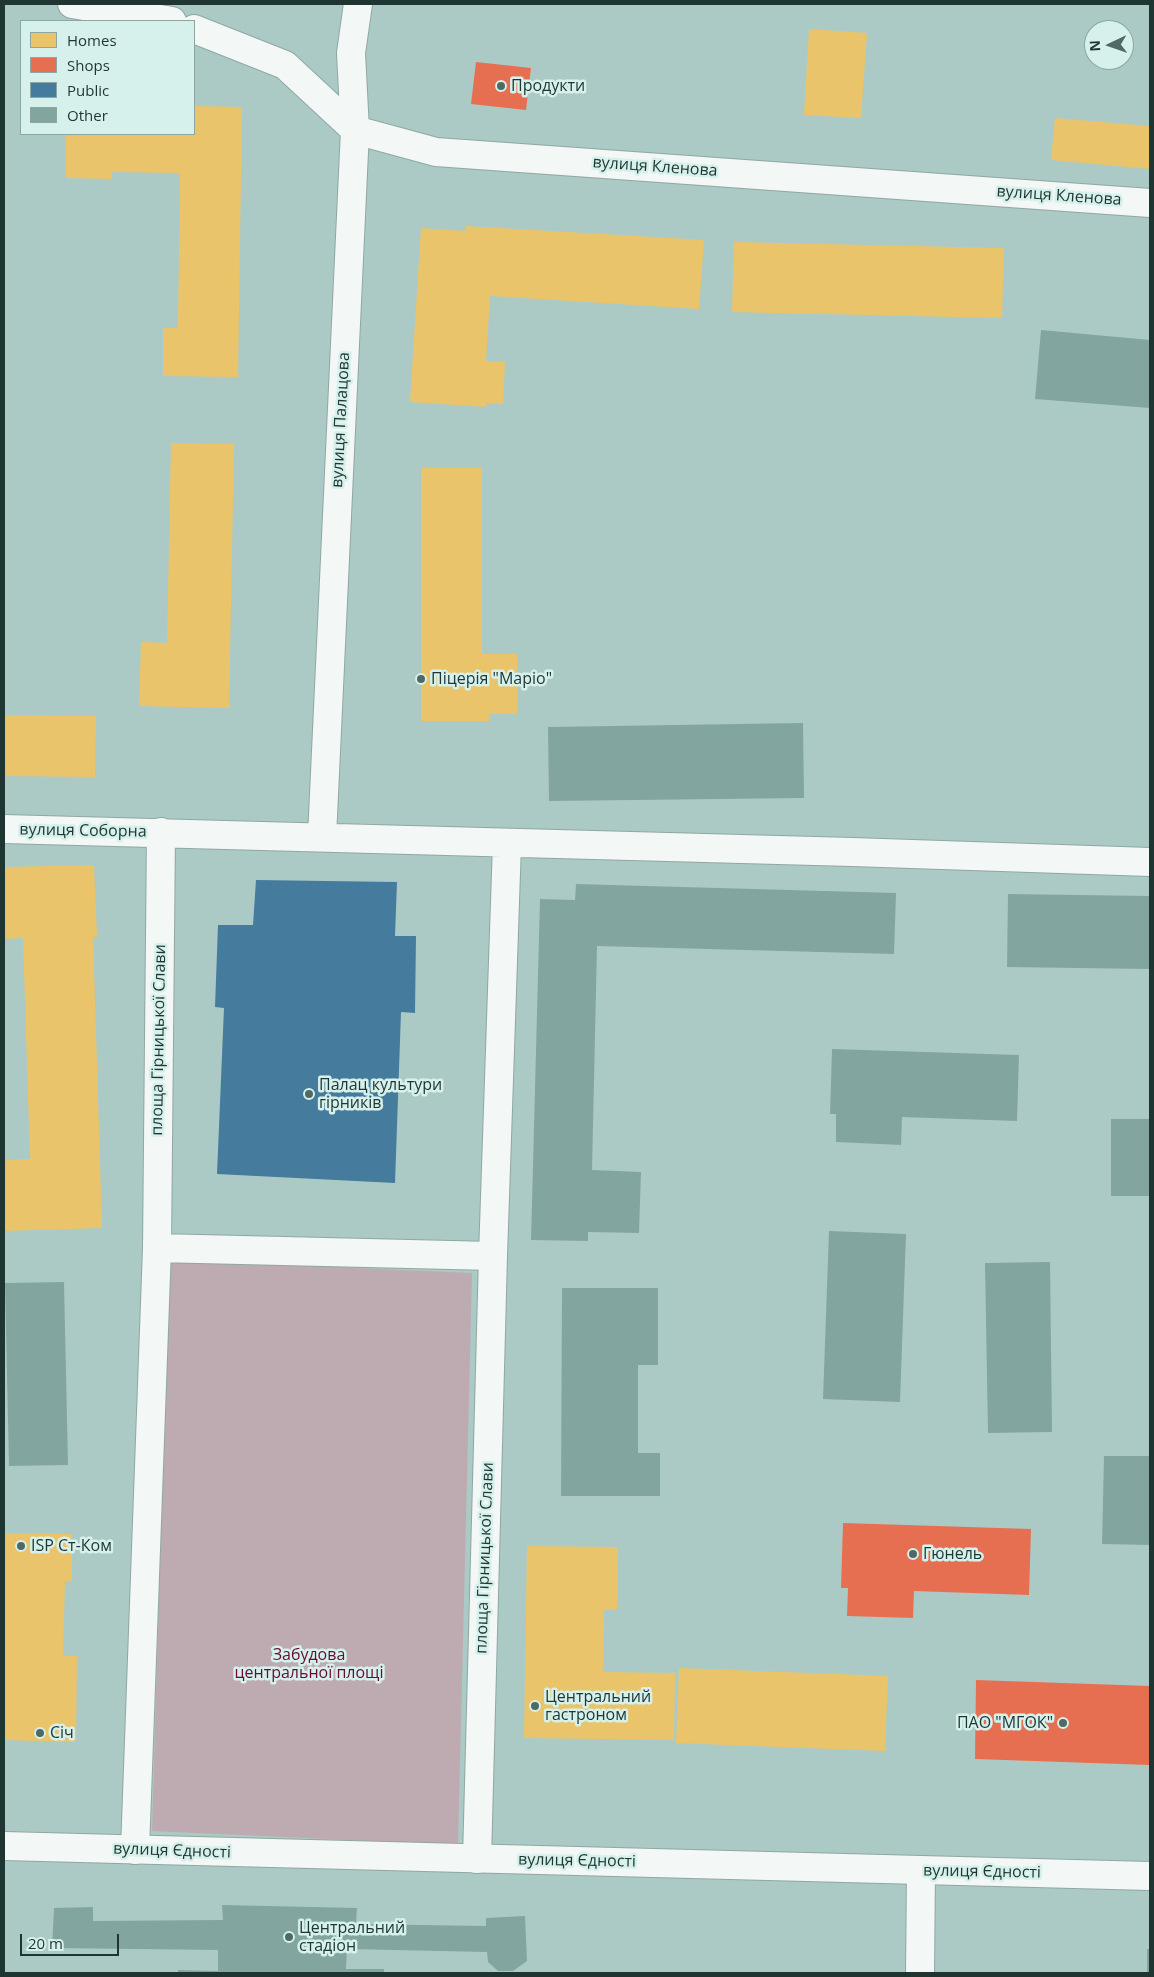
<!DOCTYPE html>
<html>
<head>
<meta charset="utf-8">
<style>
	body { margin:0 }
	#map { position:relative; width:1154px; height:1977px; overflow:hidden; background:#accac5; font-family:"Open Sans",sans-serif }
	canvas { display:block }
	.frame { position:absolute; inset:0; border:5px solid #1f3532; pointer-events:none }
	.legend { position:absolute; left:20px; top:20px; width:175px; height:115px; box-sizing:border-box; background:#d6f1ec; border:1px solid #8da6a2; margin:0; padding:6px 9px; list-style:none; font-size:15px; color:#1f3532 }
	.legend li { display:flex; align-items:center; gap:10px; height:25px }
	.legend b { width:25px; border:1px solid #8da6a2 }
	.north { position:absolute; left:1084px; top:20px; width:50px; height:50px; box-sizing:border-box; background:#d6f1ec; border:1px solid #8da6a2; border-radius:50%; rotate:267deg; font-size:14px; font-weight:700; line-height:20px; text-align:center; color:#1f3532 }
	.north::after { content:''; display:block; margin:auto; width:18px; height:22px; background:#506965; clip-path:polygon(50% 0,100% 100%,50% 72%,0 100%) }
	.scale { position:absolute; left:20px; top:1934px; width:99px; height:22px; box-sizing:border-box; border:2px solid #1f3532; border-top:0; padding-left:6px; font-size:15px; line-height:18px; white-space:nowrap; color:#1f3532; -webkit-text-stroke:4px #d6f1ec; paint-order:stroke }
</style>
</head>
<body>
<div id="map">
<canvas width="1154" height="1977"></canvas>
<div class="frame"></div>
<ul class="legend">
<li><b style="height:14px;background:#e9c46a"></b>Homes</li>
<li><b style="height:14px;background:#e76f51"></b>Shops</li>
<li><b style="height:14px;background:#457b9d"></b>Public</li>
<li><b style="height:14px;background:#83a5a0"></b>Other</li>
</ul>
<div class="north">N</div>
<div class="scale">20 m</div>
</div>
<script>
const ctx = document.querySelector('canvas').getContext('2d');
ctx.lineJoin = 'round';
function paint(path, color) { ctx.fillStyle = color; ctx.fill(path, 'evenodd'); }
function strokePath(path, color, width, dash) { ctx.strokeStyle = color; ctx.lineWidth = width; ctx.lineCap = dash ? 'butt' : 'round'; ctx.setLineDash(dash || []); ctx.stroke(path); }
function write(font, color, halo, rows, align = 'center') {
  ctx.font = font + ' "Open Sans",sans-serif'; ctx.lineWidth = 5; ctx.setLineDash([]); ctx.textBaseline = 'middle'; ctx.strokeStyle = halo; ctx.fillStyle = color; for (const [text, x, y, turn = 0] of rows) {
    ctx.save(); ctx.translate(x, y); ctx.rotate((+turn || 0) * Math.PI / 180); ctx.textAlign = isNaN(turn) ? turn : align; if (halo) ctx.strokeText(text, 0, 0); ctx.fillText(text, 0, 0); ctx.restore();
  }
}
paint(new Path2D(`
	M169,1260l303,13 -14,572 -306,-14z`), '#beabb1');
paint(new Path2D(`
	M809,29l58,4 -6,85 -57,-3z
	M194,106l48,1 -4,270 -75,-1v-48h15l2,-155 -68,-1v7l-46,-1v-44h128z
	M1055,118l95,8v43l-99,-9z
	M466,226l238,14 -5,69 -209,-13 -4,65 19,1 -2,42 -17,-1v4l-76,-5 11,-174 45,3z
	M734,242l270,6 -2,70 -270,-6z
	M171,443l63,1 -5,264 -90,-2 2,-64 26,1z
	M421,468h61v186h35v60h-28l1,7h-69z
	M4,715l92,1 -1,61 -91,-1z
	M94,865l3,72h-4l9,291 -98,3v-71l26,-1 -7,-221 -19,1v-72z
	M4,1533l68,1v47h-7l-2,75h14l-1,86 -72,-2z
	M527,1546l91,1 -1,63h-13l-1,62 72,1 -1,67 -150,-2z
	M679,1668l209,8 -3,75 -209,-8z`), '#e9c46a');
paint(new Path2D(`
	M476,62l55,6 -5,42 -55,-6z
	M843,1523l188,6 -2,66 -115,-4 -1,27 -66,-2 1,-28h-7z
	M976,1680l174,6v79l-175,-6z`), '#e76f51');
paint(new Path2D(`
	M256,880l141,2 -2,54h21l-1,77 -14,-1 -6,171 -178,-9 7,-166 -9,-1 3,-82h35z`), '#457b9d');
paint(new Path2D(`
	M1041,330l109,10v68l-115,-9z
	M803,723l1,75 -255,3 -1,-74z
	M576,884l320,9 -2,61 -297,-8 -5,224 49,2 -2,61 -51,-1v9l-57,-1 9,-341 35,1z
	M1008,894l142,2v73l-143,-2z
	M832,1049l187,6 -2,66 -115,-4 -1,28 -65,-3v-28h-6z
	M1111,1119h39v77h-39z
	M829,1231l77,3 -6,168 -77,-3z
	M1050,1262l2,170 -64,1 -3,-170z
	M64,1282l4,183 -59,1 -4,-183z
	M562,1288h96v77h-20v88h22v43h-99z
	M1104,1456h46v89l-48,-1z
	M222,1905l135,3 -1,16 130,2v-8l39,-2 2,45 -14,10h-15l-10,-9 -1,-10 -140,-3 -1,20h38v4h-206v-3l40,1v-21l-166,-2 2,-40 39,-1v14l130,-1z
	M1147,1949h3v24h-3z`), '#83a5a0');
const street = new Path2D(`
	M4,829l848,23 298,10
	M322,837l33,-707 -4,-77 7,-49
	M157,1248l336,8
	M135,1850l22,-602 4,-416
	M477,1859l16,-603 14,-413
	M920,1973l1,-103`);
const secondary = new Path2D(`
	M72,4l100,17
	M194,29l91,36 70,65 81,22 714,51
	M4,1846l1146,30`);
strokePath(street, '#90a7a3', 30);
strokePath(secondary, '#90a7a3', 30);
strokePath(street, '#f3f7f6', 28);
strokePath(secondary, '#f3f7f6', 28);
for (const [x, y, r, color] of [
	[501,86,5,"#506965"],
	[421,679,5,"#506965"],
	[309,1094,5,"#506965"],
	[21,1546,5,"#506965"],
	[913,1554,5,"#506965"],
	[535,1706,5,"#506965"],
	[1063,1723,5,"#506965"],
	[40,1733,5,"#506965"],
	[289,1937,5,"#506965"]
]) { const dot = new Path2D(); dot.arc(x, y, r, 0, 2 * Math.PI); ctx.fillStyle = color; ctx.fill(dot); strokePath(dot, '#d6f1ec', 2); }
write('16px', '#1f3532', '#d6f1ec', [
	["Продукти",511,86],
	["Піцерія \"Маріо\"",431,679],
	["Палац культури",319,1085],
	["гірників",319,1103],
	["ISP Ст-Ком",31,1546],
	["Гюнель",923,1554],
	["Центральний",545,1697],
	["гастроном",545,1715],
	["ПАО \"МГОК\"",1053,1723,"right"],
	["Січ",50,1733],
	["Центральний",299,1928],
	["стадіон",299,1946]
], 'left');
write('16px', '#1f3532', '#d6f1ec', [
	["вулиця Кленова",655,167,4],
	["вулиця Кленова",1059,196,4],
	["вулиця Палацова",341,420,-87],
	["вулиця Соборна",83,831,1],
	["площа Гірницької Слави",159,1040,-89],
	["площа Гірницької Слави",485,1558,-88],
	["вулиця Єдності",172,1851,2],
	["вулиця Єдності",577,1861,1],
	["вулиця Єдності",982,1872,1]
]);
write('16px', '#680b33', '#d6f1ec', [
	["Забудова",309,1655],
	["центральної площі",309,1673]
]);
</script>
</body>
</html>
